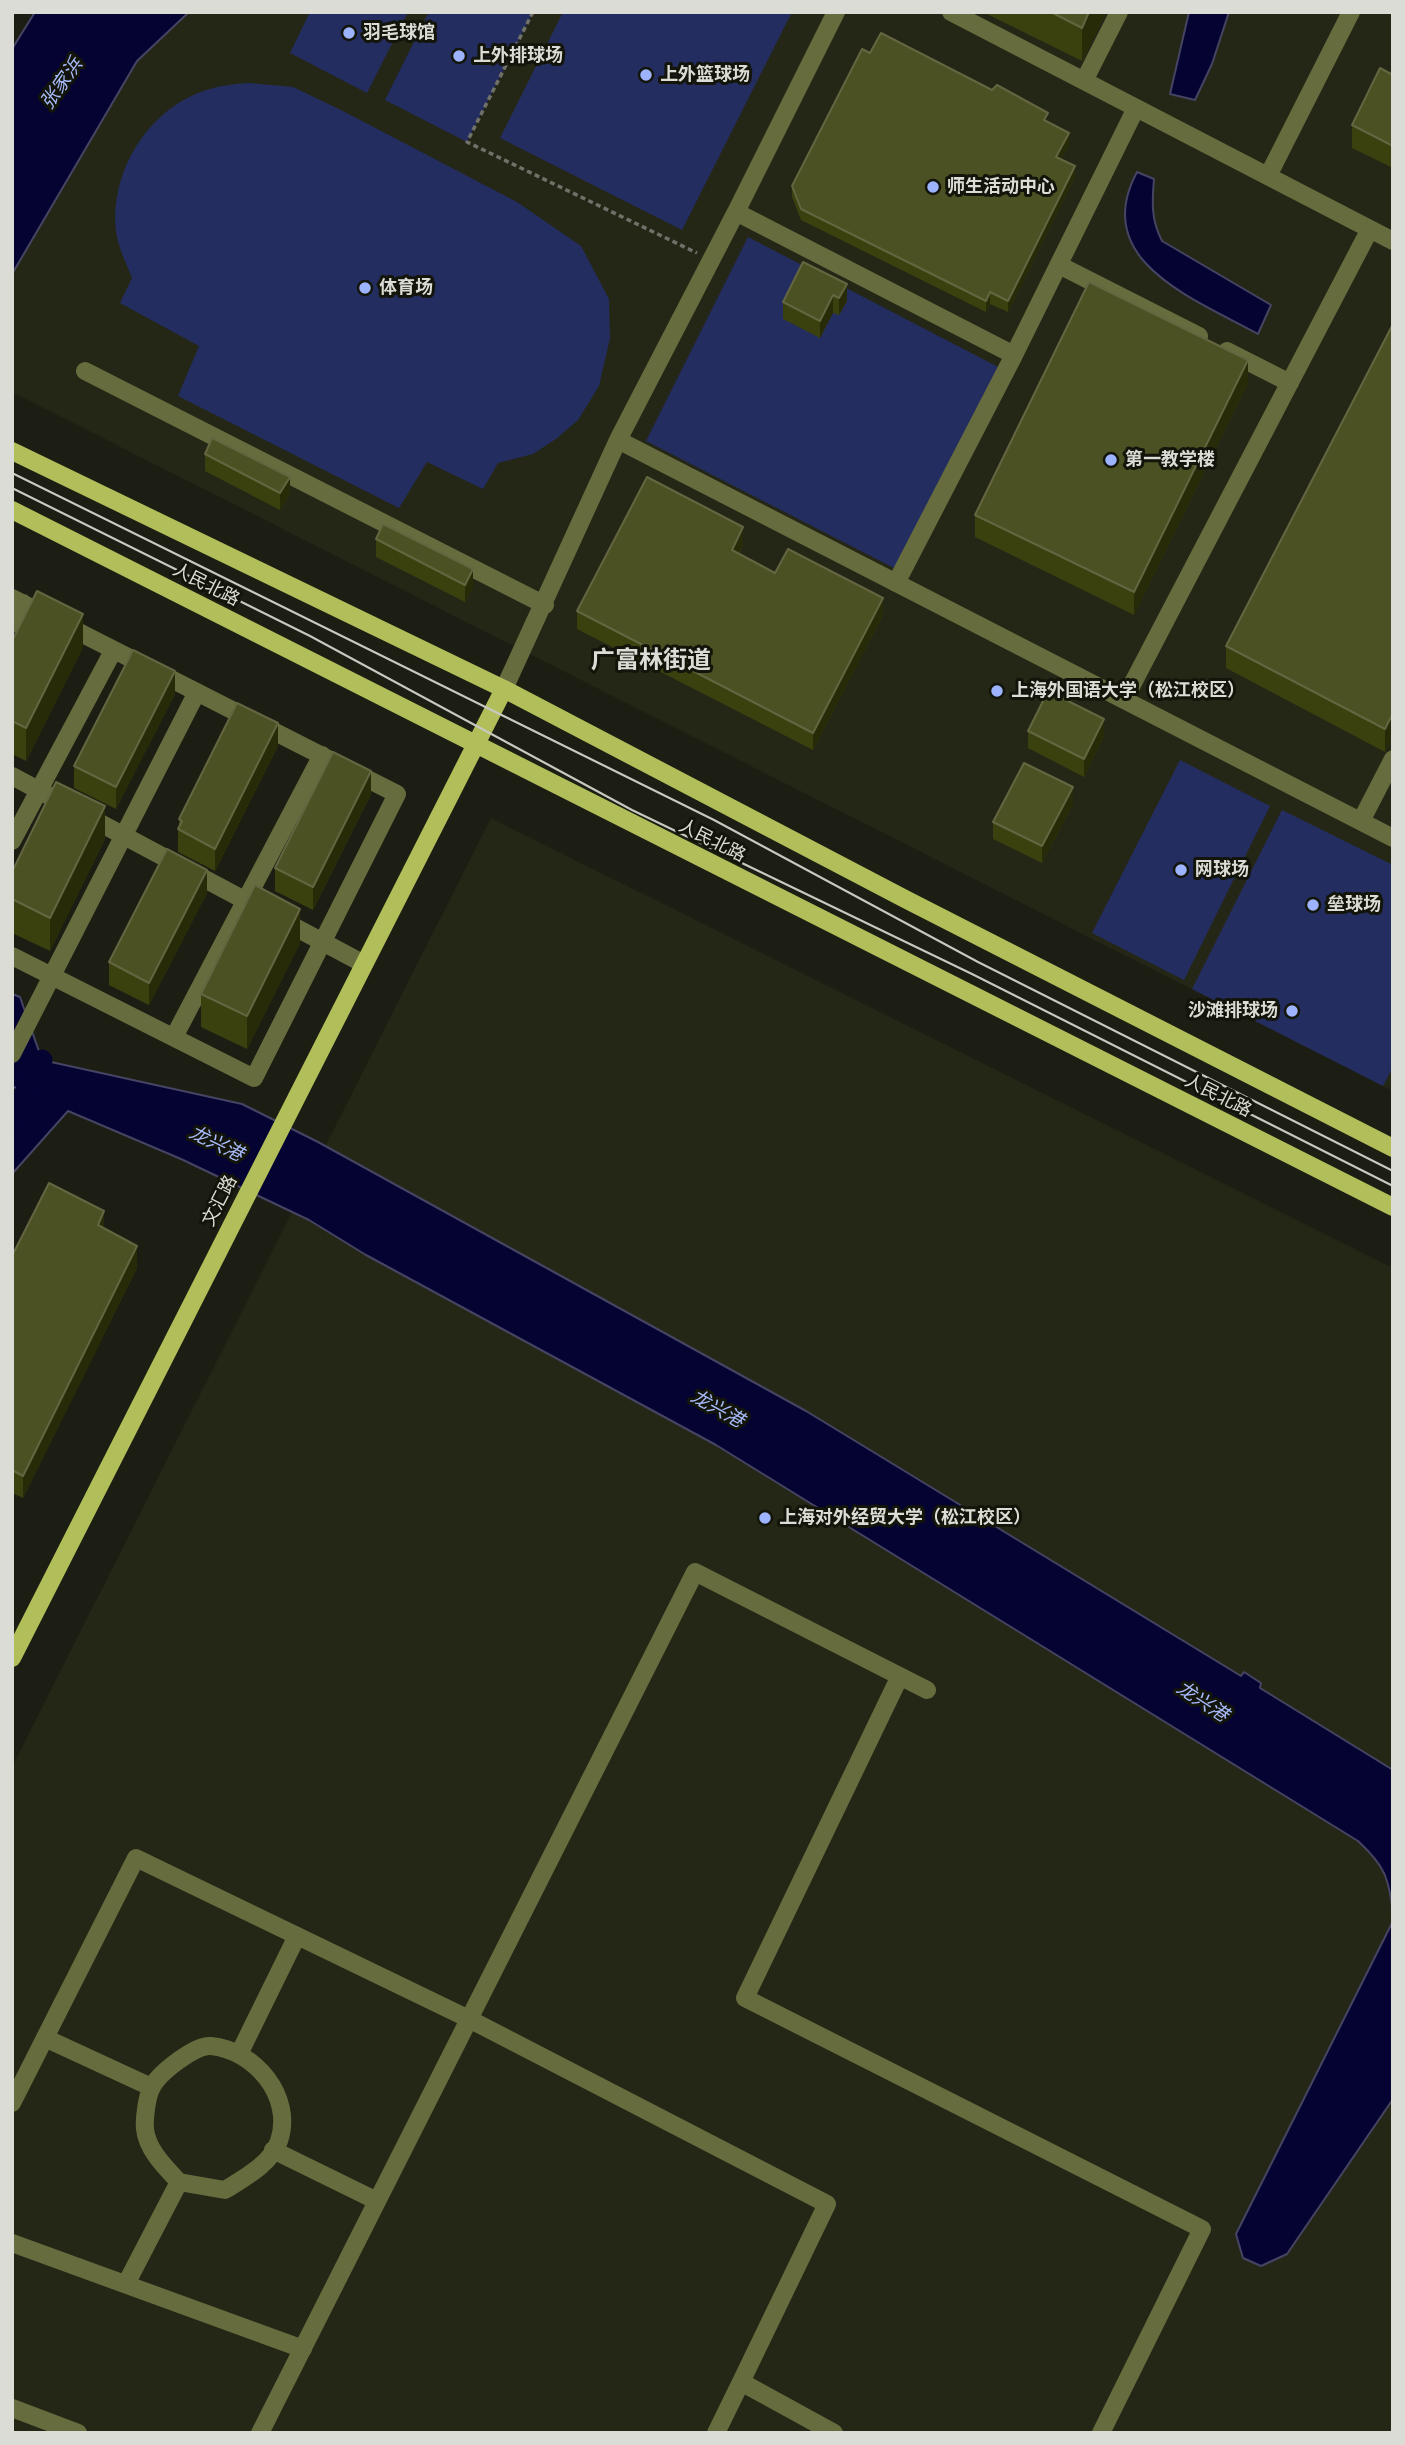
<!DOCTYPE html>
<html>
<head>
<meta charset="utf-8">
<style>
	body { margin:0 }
	#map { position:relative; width:1405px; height:2445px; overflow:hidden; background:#1c1e13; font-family:"PT Sans",sans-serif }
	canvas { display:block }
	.frame { position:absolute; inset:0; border:14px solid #dbdcd5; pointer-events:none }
</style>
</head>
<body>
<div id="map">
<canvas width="1405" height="2445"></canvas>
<div class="frame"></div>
</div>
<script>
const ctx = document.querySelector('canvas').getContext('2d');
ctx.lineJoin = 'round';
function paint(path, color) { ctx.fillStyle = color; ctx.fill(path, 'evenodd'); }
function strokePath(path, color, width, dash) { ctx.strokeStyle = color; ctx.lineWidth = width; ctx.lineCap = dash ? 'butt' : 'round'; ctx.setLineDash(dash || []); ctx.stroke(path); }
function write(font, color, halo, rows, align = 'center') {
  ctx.font = font + ' "PT Sans","Noto Sans SC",sans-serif'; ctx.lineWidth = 6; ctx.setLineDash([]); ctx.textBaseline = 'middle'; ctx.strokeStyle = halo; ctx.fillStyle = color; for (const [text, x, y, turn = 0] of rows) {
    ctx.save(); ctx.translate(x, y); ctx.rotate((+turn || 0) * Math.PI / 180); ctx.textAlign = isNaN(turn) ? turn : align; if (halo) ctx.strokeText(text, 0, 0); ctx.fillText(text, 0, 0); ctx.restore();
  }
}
paint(new Path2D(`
	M189,12h1204v1079l-1381,-699v-118l125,-213z
	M491,818l902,450v1165h-1381v-666z`), '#252716');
paint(new Path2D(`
	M310,12h98l-41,81 -77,-40z
	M429,12h104l-66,130 -82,-42z
	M563,12h229l-110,218 -182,-92z
	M249,83l44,4 48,23 176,92 64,44 28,53 1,39 -11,48 -21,34 -22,19 -23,15 -35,9 -15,26 -56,-27 -28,46 -221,-112 21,-50 -79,-43 12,-25c-5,-13 -12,-27 -15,-41 -10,-59 27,-124 84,-145 15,-6 31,-8 48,-9z
	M748,237l254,132 -104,201 -252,-129z
	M1180,760l90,46 -86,174 -92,-47z
	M1282,810l111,55v202l-10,19 -191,-97z`), '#232d5f');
const water = new Path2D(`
	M35,12h154l-52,49 -125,213v-225z
	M1189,12h40l-17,52 -17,36 -25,-6z
	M1137,172l17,7c-2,23 -3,41 8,62l109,64 -13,29c-63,-35 -169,-73 -121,-162z
	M12,994l8,3 22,63 200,44 76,38 488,269 435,265 3,-4 17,11 -1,5 133,82v144c-4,-36 -8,-48 -35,-73l-642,-396 -350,-190 -57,-35 -128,-61 -113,-48 -56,63v-56l13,-25 -13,-7z
	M1393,1921v178l-106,155 -26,12 -18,-8 -7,-24z`);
paint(water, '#050332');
strokePath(water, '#454463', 2);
strokePath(new Path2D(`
	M12,1118l30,-58`), '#050332', 21);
strokePath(new Path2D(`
	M533,12l-66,130 230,111`), '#707168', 3.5, [5, 3.5]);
strokePath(new Path2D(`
	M951,12l442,229
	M1084,81l35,-69
	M1268,176l83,-164
	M736,212l100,-200
	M1059,265l140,71
	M1227,351l63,32
	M85,371l460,234
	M618,440l775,398
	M896,583l118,-228
	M12,598l385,196 -143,284 -242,-122
	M12,624l11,-21
	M504,689l114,-249 118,-228 278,143 122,-247
	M1124,700l246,-471
	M12,776l352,188
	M1361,821l32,-62
	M12,841l101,-190
	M174,1037l148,-282
	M12,1054l185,-362
	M900,1676l-155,322 457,231 -101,204
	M45,2038l106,49
	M240,2052l57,-116
	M12,2103l124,-245 333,161 358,185 -86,178 93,51
	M273,2150l104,51
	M12,2243l291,106
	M126,2284l53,-102c-13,-14 -32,-32 -34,-53 -1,-10 2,-34 7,-42 7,-14 44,-43 59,-41 43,4 83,50 68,95 -8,23 -35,37 -54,49l-46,-8
	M12,2408l66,25
	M260,2433l435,-861 232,118
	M716,2433l25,-51`), '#666c3e', 18);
strokePath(new Path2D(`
	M12,451l492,238 403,211 486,248
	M12,510l1381,697
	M12,1658l492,-969`), '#b2be59', 18);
strokePath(new Path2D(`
	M12,473l702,347 264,142 415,209
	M12,488l298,148 322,174 340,164 421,212`), '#c8c9c1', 2);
paint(new Path2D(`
	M983,12h123l-24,49z
	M870,53l122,37 56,32 21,23 -8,14 14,18 -67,135 -18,-8 -4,8 -185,-92 -9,-23v-11z
	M1393,75v93l-41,-20v-23z
	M803,262l44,39 -8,14 -6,-2 -13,25 -37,-19v-17z
	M1393,324v412l-8,16 -159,-84v-22z
	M1248,383l-114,232 -159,-78v-22z
	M205,454l85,40 -10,16 -75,-39z
	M376,539l97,48 -8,15 -89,-45z
	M743,544l-4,10 36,19 108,42 -70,135 -236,-121v-18z
	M12,641l71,6 -57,114 -14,-7z
	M175,694l-59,115 -42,-21v-22z
	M1028,731l76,5 -20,41 -56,-29z
	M278,746l-63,125 -37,-19v-23l1,-3v-7z
	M371,794l-58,116 -38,-19v-23z
	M1073,804l-31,59 -49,-24v-17z
	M105,839l-55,112 -38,-18v-61z
	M207,893l-58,112 -40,-20v-23z
	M300,943l-53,106 -46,-22v-33z
	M104,1229l33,39 -114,230 -11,-5v-237z`), '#3b400f');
paint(new Path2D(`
	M1089,12h17l-24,49v-33z
	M1069,133v12l-13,24v-12z
	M1075,166v11l-67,135v-11z
	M847,284v17l-8,14v-17z
	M990,292v12l-4,8v-11z
	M833,295v18l-13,25v-17z
	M1248,360v23l-114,232v-23z
	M290,477v17l-10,16v-17z
	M743,527v17l-11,23v-17z
	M473,569v18l-8,15v-17z
	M883,598v17l-70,135v-17z
	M83,614v33l-57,114v-33z
	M175,671v23l-59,115v-22z
	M1393,713v23l-8,16v-23z
	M1104,719v17l-20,41v-18z
	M278,723v23l-63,125v-22z
	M371,771v23l-58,116v-23z
	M1073,787v17l-31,59v-17z
	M105,806v33l-55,112v-33z
	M207,870v23l-58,112v-22z
	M300,909v34l-53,106v-33z
	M104,1211v23l-6,-9z
	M137,1246v22l-114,230v-22z`), '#272b08');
const building = new Path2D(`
	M1051,12h38l-7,16z
	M881,33l111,57 5,-5 51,28 -4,7 25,13 -13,24 19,9 -67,135 -18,-9 -4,9 -185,-92 -9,-23 70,-137 8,4z
	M1380,68l13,7v71l-41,-21z
	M803,262l44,22 -8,14 -6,-3 -13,26 -37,-19z
	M1089,282l159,78 -114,232 -159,-77z
	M1393,324v389l-8,16 -159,-83z
	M212,438l78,39 -10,16 -75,-39z
	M647,477l96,50 -11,23 43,23 13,-24 95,49 -70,135 -236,-122z
	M383,524l90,45 -8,16 -89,-46z
	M37,591l46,23 -57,114 -14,-7v-80z
	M133,650l42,21 -59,116 -42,-21z
	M1048,691l56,28 -20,40 -56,-28z
	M237,703l41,20 -63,126 -37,-20 4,-8 -3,-2z
	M333,752l38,19 -58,116 -38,-19z
	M1024,763l49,24 -31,59 -49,-24z
	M56,782l49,24 -55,112 -38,-19v-27z
	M167,849l40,21 -58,113 -40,-21z
	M255,885l45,24 -53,107 -46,-22z
	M49,1183l55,28 -6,14 39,21 -114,230 -11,-6v-214z`);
paint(building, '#4c5124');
strokePath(building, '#636640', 2);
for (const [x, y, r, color] of [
	[349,33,7,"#9eb3fd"],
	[459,56,7,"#9eb3fd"],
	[646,75,7,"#9eb3fd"],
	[933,187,7,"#9eb3fd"],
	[365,288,7,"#9eb3fd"],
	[1111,460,7,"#9eb3fd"],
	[997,691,7,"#9eb3fd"],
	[1181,870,7,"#9eb3fd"],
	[1313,905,7,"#9eb3fd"],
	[1292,1011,7,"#9eb3fd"],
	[765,1518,7,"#9eb3fd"]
]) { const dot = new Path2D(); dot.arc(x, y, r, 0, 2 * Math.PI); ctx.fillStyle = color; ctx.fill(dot); strokePath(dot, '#13150a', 2.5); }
write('bold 18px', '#dbdcd5', '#13150a', [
	["羽毛球馆",363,33],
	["上外排球场",473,56],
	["上外篮球场",660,75],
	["师生活动中心",947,187],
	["体育场",379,288],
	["第一教学楼",1125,460],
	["上海外国语大学（松江校区）",1011,691],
	["网球场",1195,870],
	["垒球场",1327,905],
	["沙滩排球场",1278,1011,"right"],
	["上海对外经贸大学（松江校区）",779,1518]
], 'left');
write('18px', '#dbdcd5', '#13150a', [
	["人民北路",206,585,27],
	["人民北路",712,841,27],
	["人民北路",1218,1096,27],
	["文汇路",220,1201,-63]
]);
write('italic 19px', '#a8bbfc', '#13150a', [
	["张家浜",62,84,-55],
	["龙兴港",216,1144,26],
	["龙兴港",717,1409,29],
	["龙兴港",1202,1702,33]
]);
write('bold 24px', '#dbdcd5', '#13150a', [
	["广富林街道",651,661]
]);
</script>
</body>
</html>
